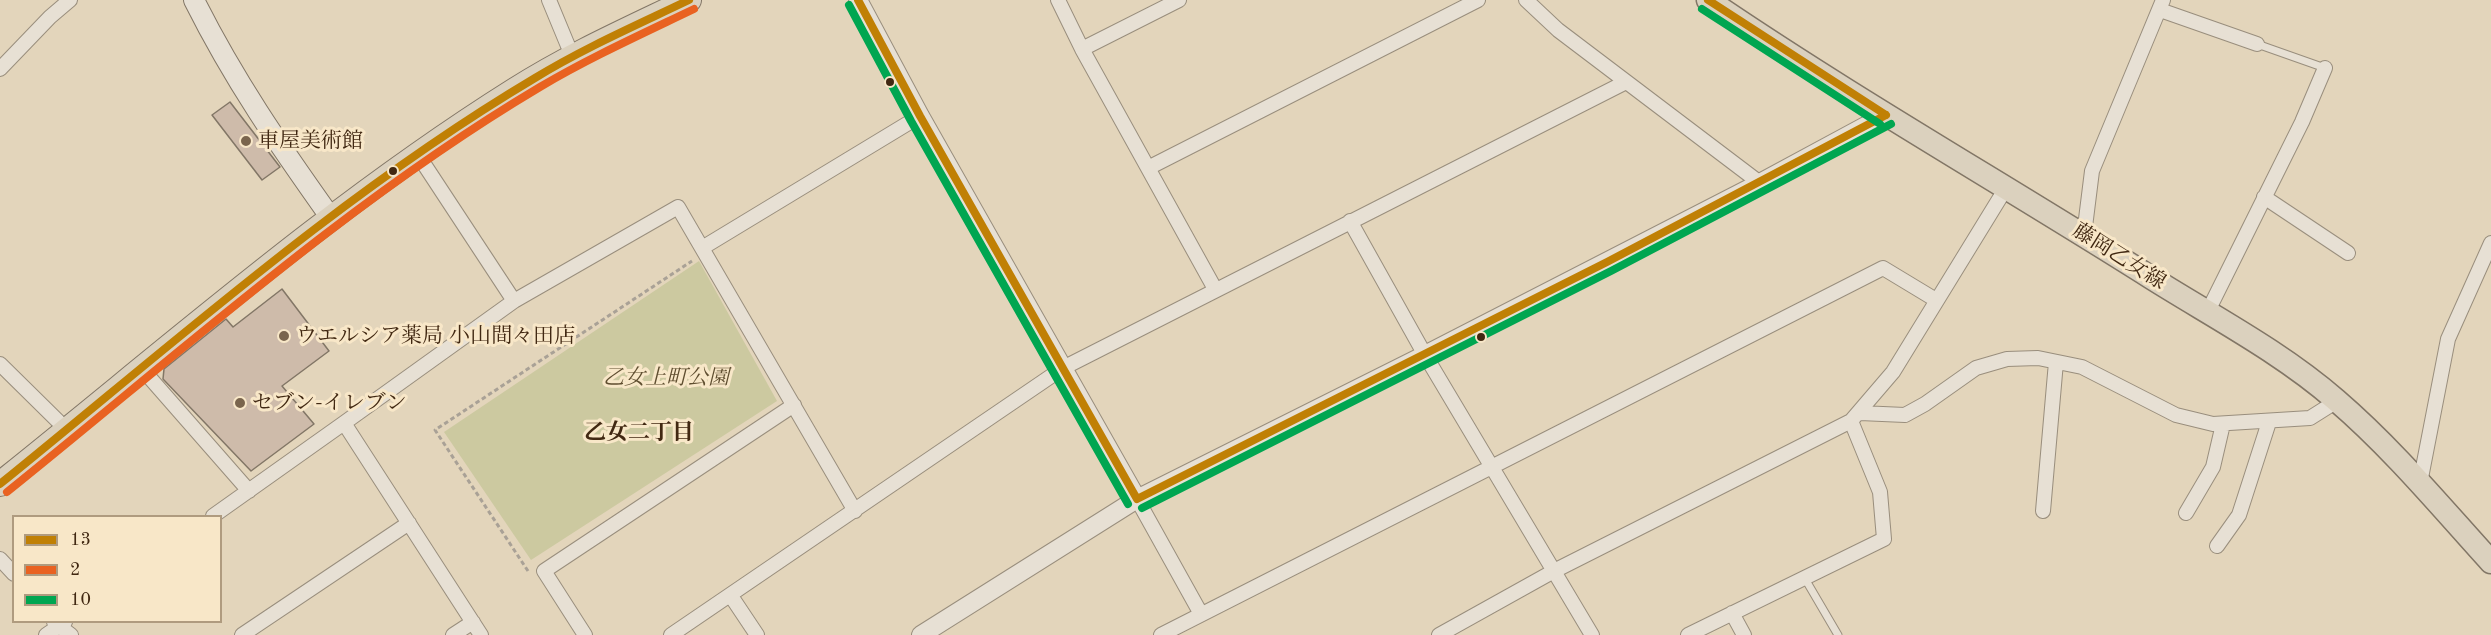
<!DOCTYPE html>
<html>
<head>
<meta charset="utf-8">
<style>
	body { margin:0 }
	#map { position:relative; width:2491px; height:635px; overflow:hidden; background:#e3d5bb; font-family:"Old Standard TT",serif }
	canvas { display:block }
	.legend { position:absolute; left:12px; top:515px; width:210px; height:108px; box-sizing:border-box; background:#f8e7c8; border:2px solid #af9b7f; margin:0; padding:8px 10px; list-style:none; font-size:18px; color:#412812 }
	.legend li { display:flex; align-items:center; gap:12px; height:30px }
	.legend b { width:30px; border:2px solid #af9b7f }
</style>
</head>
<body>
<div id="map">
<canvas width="2491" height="635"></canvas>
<ul class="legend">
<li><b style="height:8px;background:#c08005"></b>13</li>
<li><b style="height:8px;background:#e96221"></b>2</li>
<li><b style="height:8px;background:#00a651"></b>10</li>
</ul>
</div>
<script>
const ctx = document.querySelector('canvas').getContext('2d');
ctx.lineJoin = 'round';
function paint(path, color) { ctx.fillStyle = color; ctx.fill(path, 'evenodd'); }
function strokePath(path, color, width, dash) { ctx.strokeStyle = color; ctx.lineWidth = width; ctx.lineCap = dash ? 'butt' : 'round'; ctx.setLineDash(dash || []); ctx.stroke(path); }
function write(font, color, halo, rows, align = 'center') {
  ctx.font = font + ' "Old Standard TT","Noto Serif JP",serif'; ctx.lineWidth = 6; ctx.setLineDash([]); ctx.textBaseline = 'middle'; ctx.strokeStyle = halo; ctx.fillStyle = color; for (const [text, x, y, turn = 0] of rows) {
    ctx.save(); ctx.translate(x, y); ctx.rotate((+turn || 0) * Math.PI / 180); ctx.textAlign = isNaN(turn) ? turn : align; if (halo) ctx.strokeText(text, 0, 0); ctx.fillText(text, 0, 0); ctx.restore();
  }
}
paint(new Path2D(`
	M699,261l78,140 -246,159 -87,-128z`), '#ccc9a0');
const building = new Path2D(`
	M230,102l50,65 -18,13 -50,-65z
	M282,289l47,62 -47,35 32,38 -63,47 -88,-92 1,-10 62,-50 7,8z`);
paint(building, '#cebbaa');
strokePath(building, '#827666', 1.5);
const service = new Path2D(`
	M2257,44l68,24
	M1804,577l34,58`);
const minor = new Path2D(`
	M549,0l24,58
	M1058,0l24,49 133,240
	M1526,0l32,30 202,153
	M2160,10l97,34
	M1082,49l97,-49
	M0,69l50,-52 20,-17
	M418,155l96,146
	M1148,168l330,-168
	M2264,197l84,56
	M1350,221l75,134 167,280
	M2084,235l8,-64 71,-171
	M702,248l218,-132
	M2207,313l95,-191 23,-54
	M0,364l67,66
	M143,370l106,121
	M1860,413l45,2 20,-11 51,-36 31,-9 31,-1 44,9 94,48 37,9 97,-6 27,-17
	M2420,483l28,-144 43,-96
	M1137,499l64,115
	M2043,511l13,-149
	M2186,513l27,-46 10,-43
	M213,516l131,-93
	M2217,546l22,-31 30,-93
	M0,559l14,15
	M731,596l26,39
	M1732,613l12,22
	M54,622l17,13
	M46,635l19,-13
	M242,635l167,-112
	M453,635l20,-13
	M481,635l-137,-212 170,-122 164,-94 177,304
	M585,635l-41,-64 250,-166
	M671,635l392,-267 563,-286
	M1161,635l722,-367 53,32
	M1439,635l115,-64 297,-150 42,-49 113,-184
	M1688,635l196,-96 -4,-47 -29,-71`);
const tertiary = new Path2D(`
	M858,0l62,116 217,383
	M921,635l216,-136 288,-144 335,-172 126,-68`);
const secondary = new Path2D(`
	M194,0c40,80 85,145 137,218`);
const primary = new Path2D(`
	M1708,0c144,98 295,184 442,277 62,39 131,75 186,123 57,49 105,107 155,162`);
const trunk = new Path2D(`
	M0,484c169,-135 332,-279 515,-394 55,-35 116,-62 174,-90`);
strokePath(service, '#998e7d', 9);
strokePath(minor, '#998e7d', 16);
strokePath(tertiary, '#998e7d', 20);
strokePath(secondary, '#827666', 22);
strokePath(primary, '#827666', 25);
strokePath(trunk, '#827666', 26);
strokePath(new Path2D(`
	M528,571l-93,-141 257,-169`), '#a9a196', 3, [4.5, 3]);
strokePath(service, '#e7e0d4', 7);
strokePath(minor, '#e7e0d4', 14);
strokePath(tertiary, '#e7e0d4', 18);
strokePath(secondary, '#e7e0d4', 20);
strokePath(primary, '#dbd1be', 22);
strokePath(trunk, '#dbd1be', 24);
strokePath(new Path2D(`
	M858,0l62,116 217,383
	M1708,0l178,115
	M0,484c173,-140 343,-292 535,-406 49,-30 102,-53 154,-78
	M1137,499l470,-237 279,-147`), '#c08005', 8);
strokePath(new Path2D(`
	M7,492c173,-139 341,-291 533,-405 49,-29 102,-53 154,-78`), '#e96221', 8);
strokePath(new Path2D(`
	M849,5l62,116 217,383
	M1702,9l178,115
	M1142,508l469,-237 280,-147`), '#00a651', 8);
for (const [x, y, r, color] of [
	[890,82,5,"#412812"],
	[246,141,6,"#7a654d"],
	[393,171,5,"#412812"],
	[284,336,6,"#7a654d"],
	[1481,337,5,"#412812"],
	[240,403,6,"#7a654d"]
]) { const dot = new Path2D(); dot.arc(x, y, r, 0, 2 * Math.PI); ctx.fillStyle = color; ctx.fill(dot); strokePath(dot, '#f8e7c8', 2); }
write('21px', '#412812', '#f8e7c8', [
	["車屋美術館",258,141],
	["ウエルシア薬局 小山間々田店",296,336],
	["セブン-イレブン",252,403]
], 'left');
write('21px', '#412812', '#f8e7c8', [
	["藤岡乙女線",2119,257,32]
]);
write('italic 21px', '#5f4e30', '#f8e7c8', [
	["乙女上町公園",666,378]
]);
write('bold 22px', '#412812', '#f8e7c8', [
	["乙女二丁目",639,433]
]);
</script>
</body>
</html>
